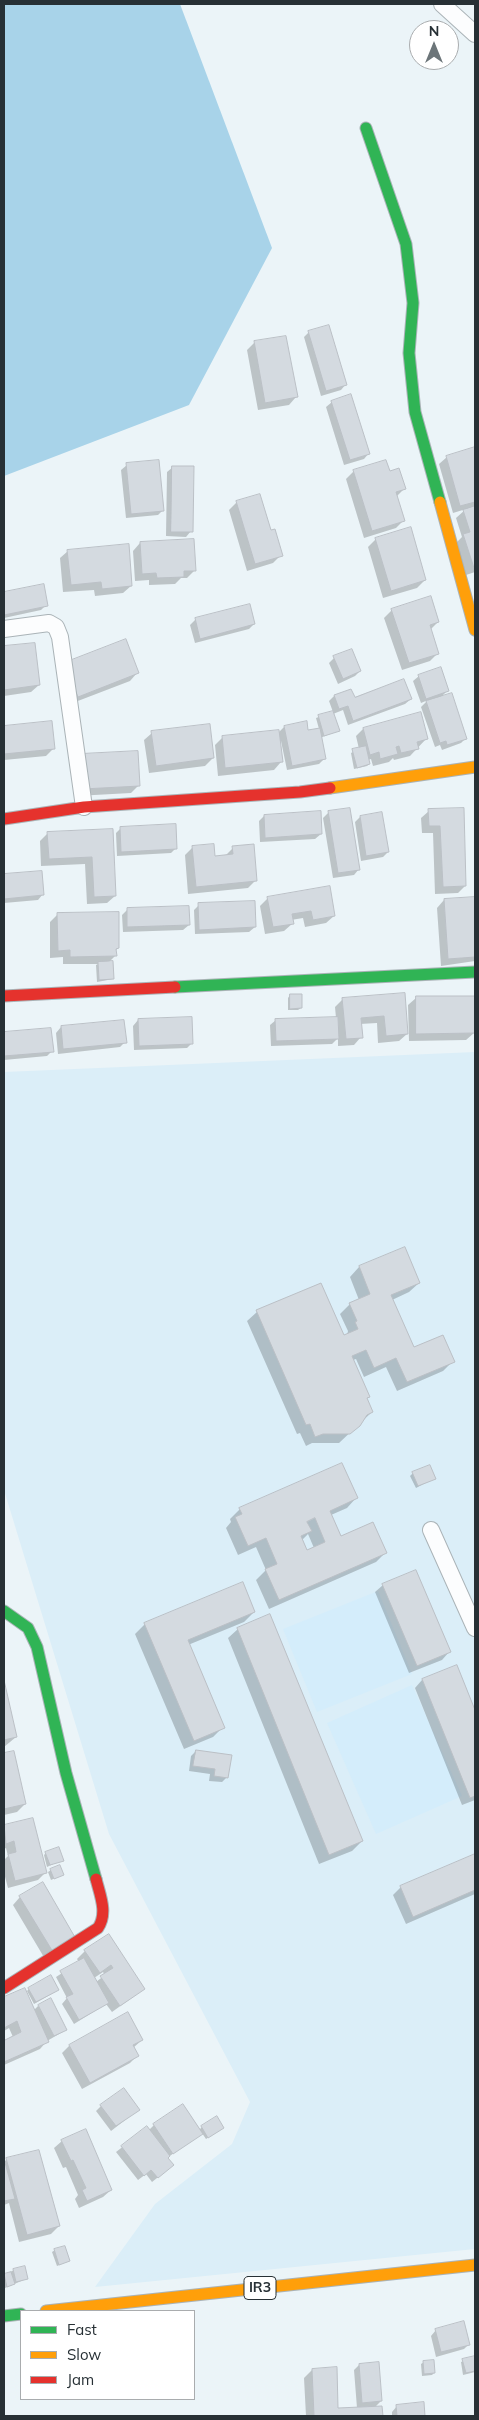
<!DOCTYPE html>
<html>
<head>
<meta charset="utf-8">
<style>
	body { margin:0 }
	#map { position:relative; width:479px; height:2420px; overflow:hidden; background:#ebf4f8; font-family:Mulish,sans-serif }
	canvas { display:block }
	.frame { position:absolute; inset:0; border:5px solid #273035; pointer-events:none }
	.legend { position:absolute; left:20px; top:2310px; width:175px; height:90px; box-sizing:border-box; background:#fff; border:1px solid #a9acae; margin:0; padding:6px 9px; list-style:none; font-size:15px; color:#273035 }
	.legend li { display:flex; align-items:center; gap:10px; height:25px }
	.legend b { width:25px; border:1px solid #a9acae }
	.north { position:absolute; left:409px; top:20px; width:50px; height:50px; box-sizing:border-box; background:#fff; border:1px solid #a9acae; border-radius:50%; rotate:0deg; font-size:14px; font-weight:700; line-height:20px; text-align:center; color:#273035 }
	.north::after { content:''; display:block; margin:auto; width:18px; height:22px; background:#6c7579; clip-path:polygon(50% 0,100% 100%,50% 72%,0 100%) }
</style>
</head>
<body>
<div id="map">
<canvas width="479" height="2420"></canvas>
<div class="frame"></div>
<ul class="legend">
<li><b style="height:6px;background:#30b455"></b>Fast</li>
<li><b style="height:6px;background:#ff9f0a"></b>Slow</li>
<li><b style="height:6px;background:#e5322d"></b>Jam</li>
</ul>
<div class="north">N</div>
</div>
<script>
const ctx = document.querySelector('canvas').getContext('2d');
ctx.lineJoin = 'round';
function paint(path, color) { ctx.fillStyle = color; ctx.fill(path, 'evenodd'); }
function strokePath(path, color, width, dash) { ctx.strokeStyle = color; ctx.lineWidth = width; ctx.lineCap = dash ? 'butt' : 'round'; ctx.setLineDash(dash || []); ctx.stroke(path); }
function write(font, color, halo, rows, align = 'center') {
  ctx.font = font + ' Mulish,sans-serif'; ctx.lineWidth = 4.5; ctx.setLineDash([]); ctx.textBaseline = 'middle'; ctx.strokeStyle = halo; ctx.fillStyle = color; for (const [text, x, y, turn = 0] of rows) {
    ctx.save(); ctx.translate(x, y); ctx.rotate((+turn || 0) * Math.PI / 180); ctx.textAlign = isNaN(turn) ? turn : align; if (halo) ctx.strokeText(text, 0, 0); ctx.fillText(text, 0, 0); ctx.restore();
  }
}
paint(new Path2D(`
	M475,1052v1197l-380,38 60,-83 77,-60 18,-42 -141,-268 -105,-344v-418z`), '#dbeef8');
paint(new Path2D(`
	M378,1591l34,83 -95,38 -34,-83z
	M412,1685l50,111 -86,38 -49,-111z`), '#d4edfb');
paint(new Path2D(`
	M4,4h176l92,244 -83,157 -185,71z`), '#a8d3e9');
paint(new Path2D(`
	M309,332l37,52 -5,6 -20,6 -17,-59z
	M254,343l42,54 -7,8 -31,5 -11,-60z
	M332,402l37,51 -5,6 -20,6 -18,-58z
	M475,448v124l-9,3 -10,-32 6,-6 -6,-19 10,-9 -13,4 -14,-49 8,-7z
	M127,465l36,45 -5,5 -32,3 -5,-48z
	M173,467l18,64 -5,6 -20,-1 1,-64z
	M354,471l35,1 15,17 -8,8 8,23 -8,8 -32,10 -18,-59z
	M237,502l33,30 11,23 -8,8 -26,8 -18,-61z
	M376,539l49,41 -8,8 -34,10 -15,-51z
	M140,543l55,27 -8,8h-6l-6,6 -26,1v-5l-14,1 -2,-30z
	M68,551l63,35 -8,7 -28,3 -1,-6 -31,2 -3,-34z
	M43,586l3,19 -5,5 -37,8v-24z
	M249,605l5,19 -5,5 -54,14 -5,-18 5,-5z
	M392,610l46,12 -8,8 8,23 -8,8 -28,9 -18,-52z
	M34,644l5,41 -8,7 -27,4v-48z
	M334,658l26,13 -5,5 -17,8 -9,-21z
	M65,664l72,9 -7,8 -60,23z
	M419,676l28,15 -7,7 26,40 -5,5 -19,7 -2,-5 -5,2 -14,-40 7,-7 -7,3 -8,-22z
	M334,696l20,3h57l-6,5 -57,21 -5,-15 -10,4 5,17 -18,7 4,21 -5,5 -32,6 -6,-29h-2l2,21 -7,8 -56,6 -3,-31 8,-8 55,-4 6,-6 23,4 12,-2 -3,-11 17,-6 -4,-11z
	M51,722l3,26 -8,8 -42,4v-33z
	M363,729l64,9 -17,18 -16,4 -1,-2 -4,4 -16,4 -2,-7 -3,1 1,4 -2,2 -13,3 -3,-16 8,-4 -3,-13z
	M152,733l61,25 -8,8 -56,7 -5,-33z
	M74,763l65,22 -8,8 -55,3z
	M463,810l2,76 -7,7 -23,1 -2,-61h-11l-1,-15 8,-7z
	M329,812l30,57 -5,6 -21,3 -10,-60z
	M381,813l7,39 -5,5 -22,4 -6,-39 5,-5z
	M264,816l57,18 -6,5 -55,3 -1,-21z
	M121,828l55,20 -5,5 -54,3 -1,-23z
	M112,830l3,66 -8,7 -20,1 -2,-40 -44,2 -1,-25 8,-8z
	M192,848l22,9 11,-1 8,-8 23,32 -8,8 -60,6 -3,-39z
	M40,872l3,22 -5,6 -34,3v-28z
	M268,898l66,18 -8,7 -21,4 -2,-9 -12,2 1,4 -8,7 -19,3 -5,-28z
	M475,898v63l-34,5 -4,-58 7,-8z
	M199,905l56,22 -6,5 -54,2 -1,-24z
	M127,910l62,15 -6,5 -60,2 -1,-17z
	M57,915l61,33 -3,3v5l-7,7 5,16 -16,3 -1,-17 2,-1h-35v-7l-13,1v-36z
	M403,994l4,40 -8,7 -21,2 -1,-20 -17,1 1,13 -7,8 -16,1v-8l-6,6 -61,2 -1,-21 6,-5 60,-2 -1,-11 8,-8z
	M290,995l11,13 -3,2h-10v-12z
	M416,998l58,35 -8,7 -57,1 -1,-36z
	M138,1020l54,23 -5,5 -53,2 -1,-24z
	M61,1027l64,15 -5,5 -62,7 -2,-21z
	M50,1029l2,22 -5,5 -43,4v-27z
	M404,1248l15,35 -10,9 -17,8 21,48 40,13 -10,10 -46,20 -11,-24 -22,10 -8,-18 -3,1 16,37 -3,2 6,13 -33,31h-27l-6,3 -6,-13 -3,1 -50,-113 10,-9 86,25 4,-2 1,-4 -8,-17 10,-10 9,-4 -9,-23 9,-10z
	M413,1473l22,5 -19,10 -6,-12z
	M356,1498l-9,10 -16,7 10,22 44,16 -9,9 -107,47 -13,-29 10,-10 -10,-23 -18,8 -12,-27 5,-6 -1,-3 10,-10zM308,1534l6,14 -7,3 -5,-11z
	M383,1585l66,67 -7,8 -33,13 -34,-81z
	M254,1612l-10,10 -56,23 35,82 -10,10 -29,12 -49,-115 10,-10z
	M238,1629l124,212 -10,10 -33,13 -91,-226z
	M457,1667l18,46v87l-13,5 -47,-117 7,-8z
	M4,1685l12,52 -12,10z
	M196,1751l31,26 -5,5 -13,-1 1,-7 -21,-3 2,-15z
	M13,1753l12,51 -8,8 -13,3v-60z
	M32,1819l14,53 -8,8 -30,8 -4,-15v-13l4,-4 -2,-8 -2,1v-22z
	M46,1853l16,7 -15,7 -3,-12z
	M475,1856v38l-69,30 -13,-29 8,-8z
	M51,1870l11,5 -11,5 -3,-8z
	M20,1897l54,42 -29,20 -32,-54z
	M108,1936l36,53 -32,23 -6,-8 -32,20 -12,-20 5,-6 -11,-21 23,-15 -2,-3 8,-8zM103,1972l2,3 -9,7 -2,-4z
	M29,1989l26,3 -21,12 -7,-13z
	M4,1998l29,13 5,-5 28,24 -19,11 -7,8 -36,16v-24l9,-4 -4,-9 -5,3z
	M142,2040l-9,8 5,7 -8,8 -48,26 -20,-36 7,-7z
	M101,2106l37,4 -27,21 -15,-20z
	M154,2125l45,5 3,-3 18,3 -14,9 -4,-6 -35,25v12l-15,12 -6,-8 -8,6 -22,-28 31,-24 2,2z
	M62,2141l49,49 -8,7 -24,11 -4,-9 3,-4 -12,-28 -3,1 -9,-20z
	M7,2159l52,67 -8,8 -32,8 -10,-39 -5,2v-45v2z
	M55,2250l14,11 -12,5 -5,-14z
	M14,2270l12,9 -21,9 -1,-13z
	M436,2330l33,14 -5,5 -28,8 -5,-21z
	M475,2357v15l-12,3 -2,-13z
	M424,2362l10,11 -2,2 -10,1 -1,-12z
	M359,2365l22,36 -7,7 7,-1 1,9h-76l-2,-38 8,-8 25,39 20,-1 -3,-38z
	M423,2403l1,13h-32v-4l5,-6z`), '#0003');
const building = new Path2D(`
	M329,325l18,60 -21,6 -18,-60z
	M286,336l12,61 -33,6 -11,-62z
	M351,394l19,60 -20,6 -19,-59z
	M475,447v55l-15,4 -14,-50z
	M159,460l5,51 -33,3 -5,-51z
	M386,460l4,11 9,-3 7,21 -10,3 9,29 -33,10 -19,-61z
	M172,466h22l-1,66h-22z
	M260,494l11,36 4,-1 8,27 -28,8 -19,-63z
	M475,506v62h-1l-11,-34 7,-2 -7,-22z
	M411,527l15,53 -35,11 -16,-53z
	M194,539l2,32h-12v6l-27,1 -1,-5 -14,1 -2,-32z
	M129,544l3,42 -30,3 -1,-7 -30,3 -4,-35z
	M44,584l4,22 -44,9v-23z
	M431,596l8,26 -9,3 9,29 -30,9 -18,-54z
	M250,604l5,20 -55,15 -5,-21z
	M126,639l13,34 -61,24 -14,-34z
	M35,643l5,42 -36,5v-44z
	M352,649l9,22 -18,8 -10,-23z
	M441,667l8,24 -23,8 -8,-24z
	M404,679l8,20 -59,22 -5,-15 -9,3 -5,-14 17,-6 4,8z
	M452,693l15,46 -20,6 -1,-4 -6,2 -14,-42z
	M333,711l7,20 -16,5 -6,-21z
	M421,712l7,27 -11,3 2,7 -18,4 -2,-7 -3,1 2,7 -18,5 -1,-7 -9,3 -7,-27z
	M52,721l3,28 -51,5v-28z
	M307,721l1,9 12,-2 6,31 -34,7 -8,-40z
	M210,724l4,34 -58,8 -5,-35z
	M279,730l4,32 -58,6 -3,-32z
	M366,746l4,18 -13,4 -5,-19z
	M138,751l2,35 -57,3 -2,-35z
	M350,808l10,62 -22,3 -10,-62z
	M464,808l2,78 -23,1 -3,-61h-11l-1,-17z
	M321,811l1,23 -57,4 -1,-23z
	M382,812l7,40 -23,4 -6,-40z
	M176,824l1,25 -56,3 -1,-25z
	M113,829l3,67 -22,1 -2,-40 -43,2 -2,-27z
	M214,844l1,12 18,-2 -1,-8 22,-2 3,37 -61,6 -4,-41z
	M42,871l2,24 -40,4v-25z
	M330,886l5,30 -22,4 -2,-9 -19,3 2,10 -21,3 -6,-30z
	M475,897v60l-27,2 -4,-60z
	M255,901l1,26 -57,3 -1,-27z
	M189,906l1,19 -63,2v-19z
	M119,912v36l-3,1 1,7 -47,1v-7l-12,1 -1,-38z
	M113,961l1,18 -15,1 -1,-18z
	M405,993l3,41 -22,2 -2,-20 -23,2 2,20 -17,1 -4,-41z
	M290,994h12v14l-12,1z
	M416,996h59v37l-59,1z
	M192,1017l1,27 -54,2 -1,-27z
	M338,1017l1,22 -63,2 -1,-22z
	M124,1020l3,23 -64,6 -2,-23z
	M51,1028l3,24 -50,4v-24z
	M405,1247l15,36 -29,12 23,52 29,-12 12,27 -48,20 -11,-24 -22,10 -8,-18 -14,6 18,41 -3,1 6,14 -6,3 -7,11 -10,8h-27l-8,3 -5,-13 -4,1 -50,-115 65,-27 23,52 14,-6 -3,-7 2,-1 -8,-18 21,-9 -11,-28z
	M342,1463l16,35 -28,13 11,25 32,-14 14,31 -108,47 -14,-31 12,-5 -11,-26 -18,8 -13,-29 7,-3 -3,-6zM315,1518l10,24 -18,8 -6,-14 11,-5 -5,-9z
	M430,1465l6,14 -18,7 -6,-14z
	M416,1570l35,82 -34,14 -35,-82z
	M243,1582l12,30 -67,28 37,88 -31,13 -50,-118z
	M270,1614l93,227 -34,14 -92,-227z
	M457,1665l18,45v86l-5,2 -48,-119z
	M4,1680l13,57 -13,3z
	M196,1750l36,5 -4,23 -14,-2 1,-7 -22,-3z
	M14,1751l12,53 -22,5v-56z
	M33,1818l14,55 -32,8 -7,-27 8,-2 -2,-11 -8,3 -2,-19z
	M59,1847l5,14 -14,4 -5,-13z
	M475,1854v36l-62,27 -13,-31z
	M60,1865l4,10 -10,4 -4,-10z
	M43,1882l33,57 -23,13 -34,-56z
	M109,1934l36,55 -25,17 -20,-30 13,-8 -2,-3 -11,8 -16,-23z
	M84,1958l25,45 -30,17 -13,-23 7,-3 -13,-23z
	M51,1975l8,15 -23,12 -8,-14z
	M25,1988l24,54 -45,20v-24l1,2 16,-8 -4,-11 -13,7v-31z
	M51,1998l16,32 -13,6 -16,-31z
	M128,2012l15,28 -10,5 6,11 -49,27 -21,-38z
	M124,2088l16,22 -24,16 -16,-21z
	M183,2104l20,30 -30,20 -20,-30z
	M217,2116l7,12 -16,10 -7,-12z
	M147,2126l23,30 -2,2 6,7 -16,13 -7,-8 -7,6 -23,-30z
	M86,2129l26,61 -25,11 -5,-11 4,-2 -13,-28 -2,1 -10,-21z
	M39,2150l21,76 -33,9 -21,-77z
	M4,2159l11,40 -11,2z
	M65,2246l5,15 -11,4 -5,-16z
	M25,2266l3,13 -12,3 -3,-13z
	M11,2272l4,12 -8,3 -3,-13z
	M464,2321l6,24 -29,7 -6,-23z
	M475,2356v15l-9,2 -4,-14z
	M434,2360l1,13 -11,1 -1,-13z
	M379,2362l3,39 -20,2 -3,-39z
	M337,2367l1,41 44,-2 1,10h-69l-2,-47z
	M424,2402l1,14h-28l-1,-11z`);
paint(building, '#d4dae0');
strokePath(building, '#bbc0c6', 1);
const street = new Path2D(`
	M442,4l33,30
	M4,629l45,-6 7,4 4,10 24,170
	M431,1530l44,98`);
const fast = new Path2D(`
	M366,128l40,116 7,59 -4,50 6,59 25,90
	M175,987l300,-15
	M4,1611l24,17 9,19 29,126 30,106
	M4,2316l17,-2`);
const slow = new Path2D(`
	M440,502l35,128
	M330,788l145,-21
	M46,2311l429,-46`);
const jam = new Path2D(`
	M4,819l80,-12 216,-15 30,-4
	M4,996l171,-9
	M4,1988l94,-60c10,-15 2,-33 -2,-49`);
strokePath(street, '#aab3b7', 18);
strokePath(fast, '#aab3b7', 13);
strokePath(slow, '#aab3b7', 13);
strokePath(jam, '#aab3b7', 13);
strokePath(street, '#fcfdfe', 16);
strokePath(fast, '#30b455', 11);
strokePath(slow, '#ff9f0a', 11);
strokePath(jam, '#e5322d', 11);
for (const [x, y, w] of [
	[260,2288,32]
]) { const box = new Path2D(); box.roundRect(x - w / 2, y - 11.5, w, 23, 4); ctx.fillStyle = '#fff'; ctx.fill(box); strokePath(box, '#273035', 1); }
write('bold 14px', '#273035', null, [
	["IR3",260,2288]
]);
</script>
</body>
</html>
